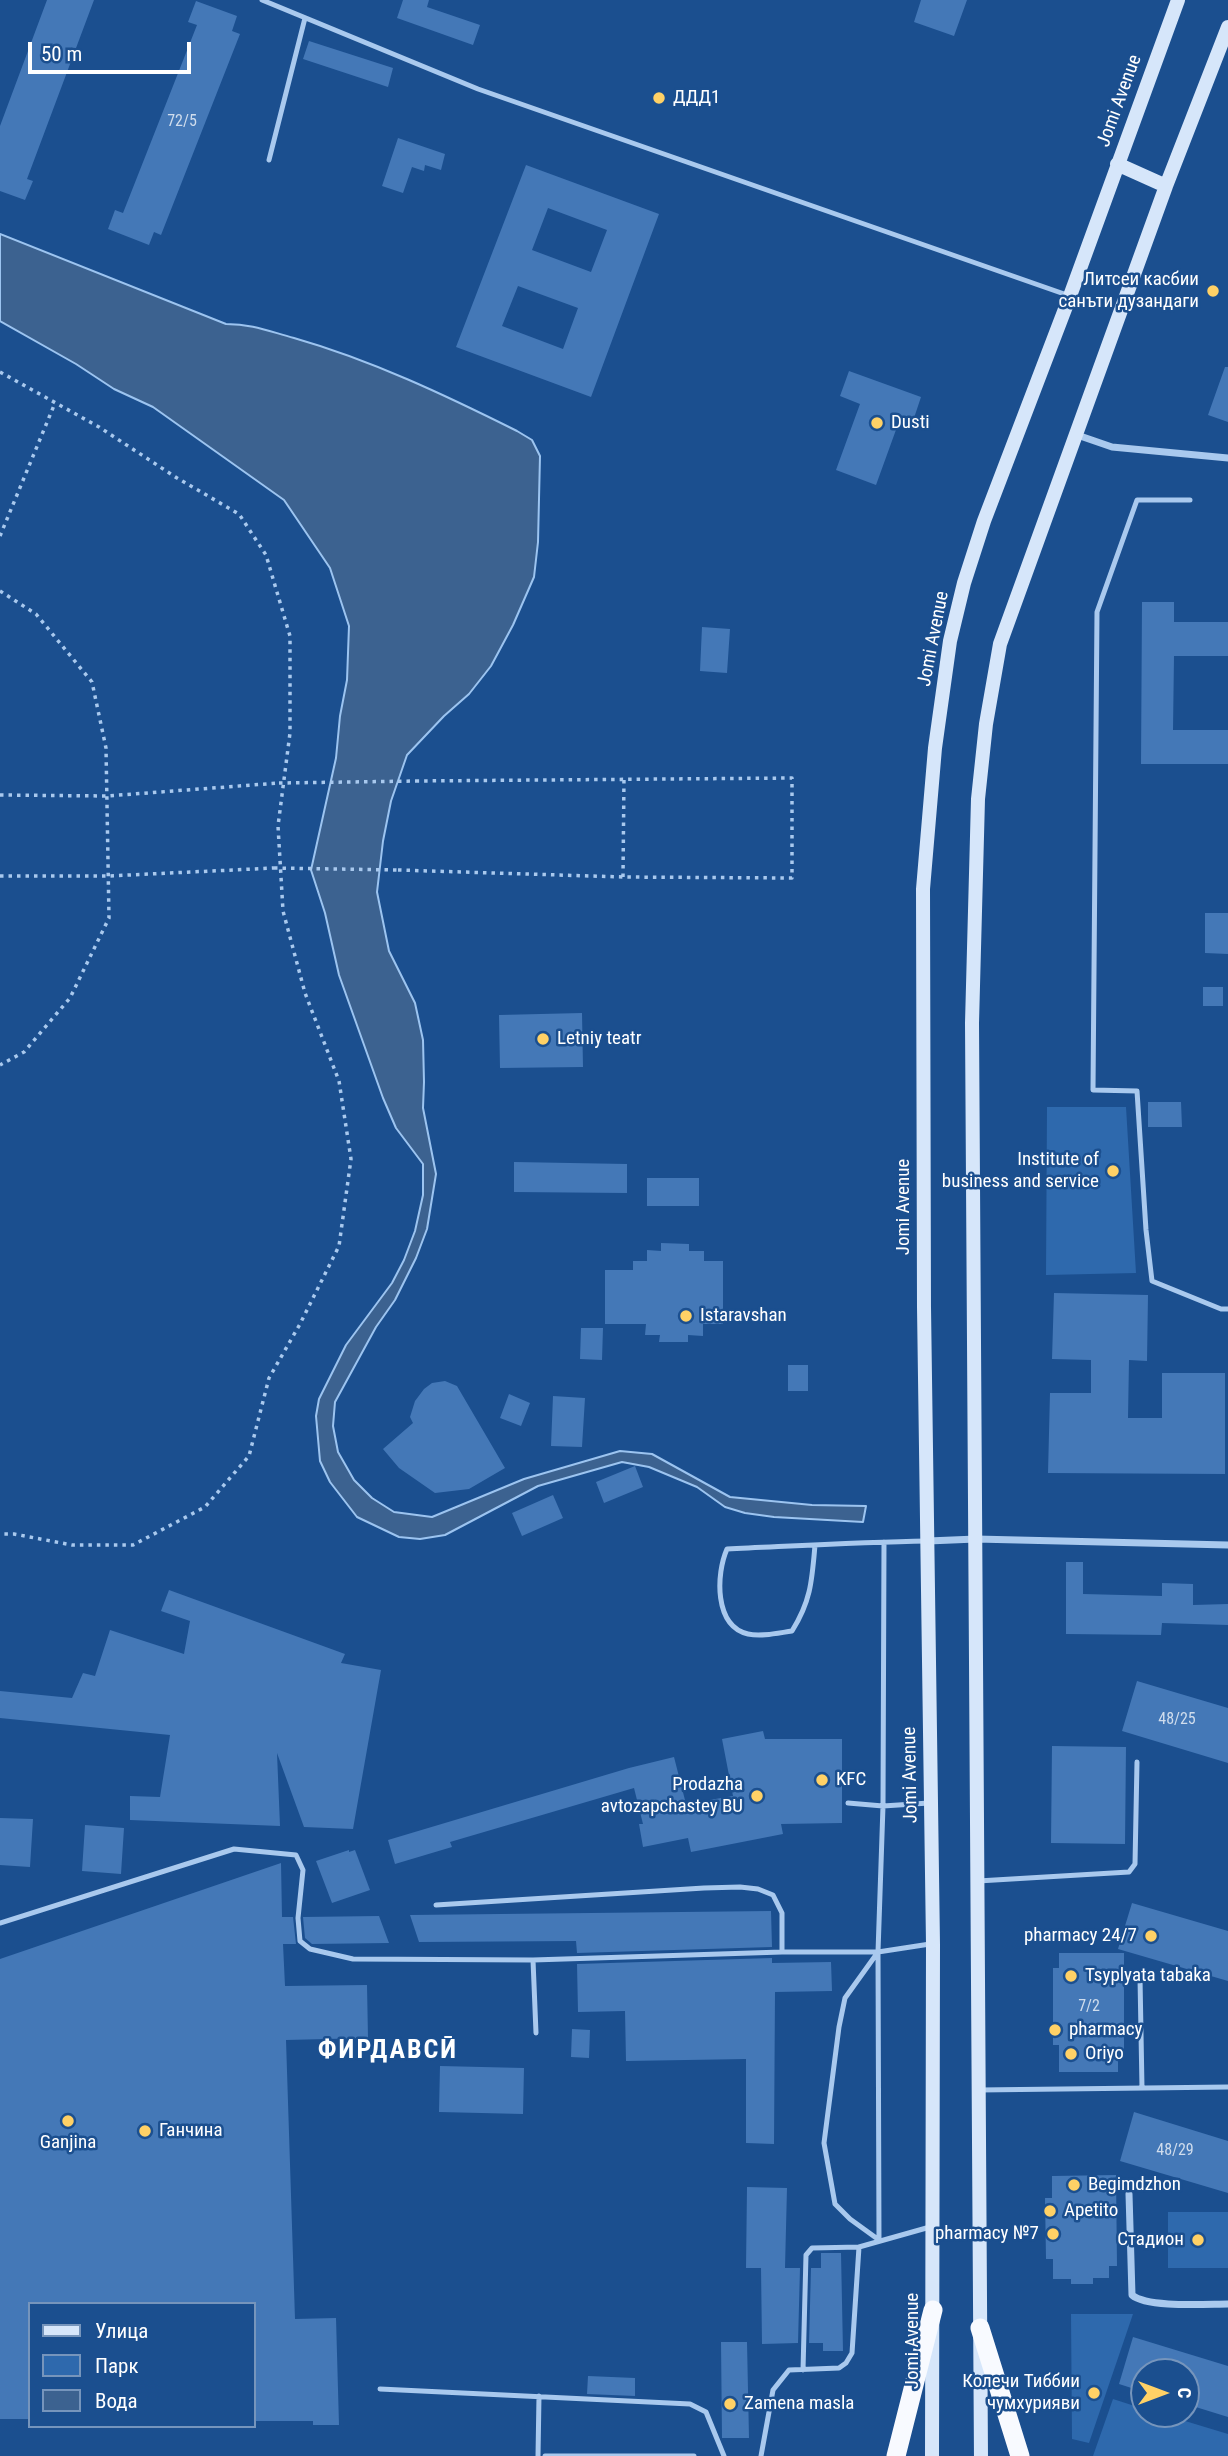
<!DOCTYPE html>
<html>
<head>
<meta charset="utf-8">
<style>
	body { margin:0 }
	#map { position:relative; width:1228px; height:2456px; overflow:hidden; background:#1b4f8f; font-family:"Roboto Condensed",sans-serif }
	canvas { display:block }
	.legend { position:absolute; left:28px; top:2302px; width:228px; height:126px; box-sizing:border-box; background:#1b4f8f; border:2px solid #7695bc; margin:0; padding:9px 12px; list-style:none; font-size:21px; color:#fff }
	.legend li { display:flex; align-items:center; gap:14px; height:35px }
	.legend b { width:35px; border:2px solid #7695bc }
	.north { position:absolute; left:1130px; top:2358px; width:70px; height:70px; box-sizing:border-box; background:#1b4f8f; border:2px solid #7695bc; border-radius:50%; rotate:90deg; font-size:19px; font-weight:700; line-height:28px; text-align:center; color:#fff }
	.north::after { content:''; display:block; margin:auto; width:24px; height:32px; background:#ffd166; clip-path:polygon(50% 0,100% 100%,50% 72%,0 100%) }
	.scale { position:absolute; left:28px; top:42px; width:163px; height:32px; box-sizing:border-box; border:4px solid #fff; border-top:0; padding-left:9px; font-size:21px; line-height:24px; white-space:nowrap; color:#fff; -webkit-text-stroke:5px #1b4f8f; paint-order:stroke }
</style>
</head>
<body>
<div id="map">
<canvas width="1228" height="2456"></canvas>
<ul class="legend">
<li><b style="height:9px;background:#d6e6fa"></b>Улица</li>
<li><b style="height:19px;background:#2e69ad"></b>Парк</li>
<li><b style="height:19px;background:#3c6290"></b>Вода</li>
</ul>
<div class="north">С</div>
<div class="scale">50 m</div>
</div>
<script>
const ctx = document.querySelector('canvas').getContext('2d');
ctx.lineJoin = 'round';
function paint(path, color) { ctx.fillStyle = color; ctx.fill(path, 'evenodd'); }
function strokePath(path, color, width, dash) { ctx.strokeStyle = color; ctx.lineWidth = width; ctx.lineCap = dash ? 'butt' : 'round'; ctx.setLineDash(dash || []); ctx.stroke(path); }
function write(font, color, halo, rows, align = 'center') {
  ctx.font = font + ' "Roboto Condensed",sans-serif'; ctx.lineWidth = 5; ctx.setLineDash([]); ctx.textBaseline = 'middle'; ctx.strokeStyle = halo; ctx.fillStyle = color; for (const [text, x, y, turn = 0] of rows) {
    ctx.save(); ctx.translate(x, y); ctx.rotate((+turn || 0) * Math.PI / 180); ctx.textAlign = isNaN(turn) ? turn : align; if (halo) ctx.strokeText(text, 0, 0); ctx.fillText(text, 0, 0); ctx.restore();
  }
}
paint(new Path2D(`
	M1047,1107h79l10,166 -90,2z
	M1168,2212h60v56h-60z
	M1071,2314h62l-44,129 -17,-4z
	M1113,2399l31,10v5h18l66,20v22h-135z`), '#2e69ad');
const water = new Path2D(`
	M0,234l226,90c27,0 42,7 68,14 77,22 151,57 223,93l15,9 8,16 -2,86 -4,35 -21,48 -22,41 -22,28 -25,22 -37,39 -16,46 -8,40 -6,51 12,59 26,52 8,37 1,42 -1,26 13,66 -9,55 -11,29 -21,42 -19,27 -41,75 -2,24 5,26 16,28 18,18 22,14 38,5 92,-38 96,-28 32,3 78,43 82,8 54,1 -3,16 -89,-5 -29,-4 -20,-6 -28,-20 -48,-20 -27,-5 -84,24 -93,49 -25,4 -21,-2 -42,-20 -27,-35 -10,-21 -4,-45 3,-17 27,-54 46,-62 12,-23 11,-29 8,-36v-31l-27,-36 -13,-30 -44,-123 -14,-62 -14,-43 25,-112 4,-42 7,-36 2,-54 -19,-58 -46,-68 -131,-93 -39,-18 -38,-25 -76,-43z`);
paint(water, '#3c6290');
strokePath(water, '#9cc4f0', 2);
paint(new Path2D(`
	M47,0h47l-67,179 6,2 -8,19 -25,-9v-65z
	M403,0h26l-2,7 53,18 -7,20 -76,-27z
	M921,0h46l-13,36 -40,-14z
	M196,1l41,15 -5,15 8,3 -79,201 -7,-3 -5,13 -41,-16 7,-19 8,3 74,-188 -9,-3z
	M309,41l84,27 -5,19 -85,-28z
	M398,138l47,16 -4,16 -16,-5 -1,6 -12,-4 -9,26 -21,-7z
	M526,165l133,49 -68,183 -135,-50zM548,208l59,22 -16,42 -59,-22zM518,286l60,22 -15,41 -61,-23z
	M1225,367h3v55l-20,-7z
	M849,371l72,26 -8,24 -12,-5 -25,69 -40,-15 24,-66 -20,-8z
	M1142,602h32v20h54v34h-54l-1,74h55v34h-87z
	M702,627l28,2 -3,44 -27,-2z
	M1205,913h23v41l-23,-1z
	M1203,987h20v19h-20z
	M582,1013l1,54 -83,1 -1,-53z
	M1148,1102h33l1,25h-34z
	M514,1162l113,2v29l-113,-1z
	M647,1178h52v28h-52z
	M661,1243l28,1v7h15v10h19v63h-20v12l-15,-1v7h-29l1,-7h-15l1,-11h-41v-54h28v-9h14v-11l14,1z
	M1054,1293l94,2 -1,66 -18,-1 -1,58h34v-45h63v101l-177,-1 2,-80h41v-33l-39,-1z
	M581,1328h22l-1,32 -22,-1z
	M788,1365h20v26h-20z
	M445,1381l12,5 48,82 -36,21 -34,4 -36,-25 -16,-19 30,-26 -3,-6 5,-16 9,-12 8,-6z
	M509,1394l21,9 -9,23 -21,-8z
	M553,1396l32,2 -3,49 -31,-1z
	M635,1466l8,21 -39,16 -8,-21z
	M553,1495l10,23 -41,18 -10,-23z
	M1066,1562h17v32l79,2v-13l31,1v21l35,-1v21l-66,-2 -1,12 -95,-1z
	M169,1590l176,64 -4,9 40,7 -28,159 -49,-2 -27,-74 3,73 -150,-6v-24l30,1 10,-62 -170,-17v-27l72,7 11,-25 12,3 15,-46 74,24 6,-33 -29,-10z
	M1137,1681l91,27v55l-106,-32z
	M763,1731l2,8h77v84l-61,1 2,10 -92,18 -3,-14 -45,9 -4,-23h4l-9,-36 -184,54 2,5 -57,17 -7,-24 241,-72 45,-11 12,47 47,-8 -11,-57z
	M1052,1746l74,1 -1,97 -74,-1z
	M0,1818l33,1 -3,48 -30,-2z
	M85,1825l39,3 -3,46 -39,-3z
	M349,1850v2l6,-2 15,40 -38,13 -16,-42z
	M281,1863l1,54h11l3,27h-13l2,42 82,-1 1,53 -82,2 9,279 41,-1 3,107h-26v-4h-59v-117h-224v115h-30v-460z
	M1132,1903l96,28v50l-110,-32z
	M771,1911l1,36 -195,6 -1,-12 -157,1 -9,-27z
	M379,1916l10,27 -77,1 -7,-6 -2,-21z
	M1059,1953h65v97h-6v22h-59v-27h-6v-77h6z
	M772,1958v5l59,-1 1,29 -57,1 -1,152 -28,-1v-84l-120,2 -1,-50 -47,1 -1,-48z
	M572,2029l18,1 -1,28 -18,-1z
	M440,2066l84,2 -1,46 -84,-2z
	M1134,2112l94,29v52l-108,-32z
	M1116,2175l1,91h-8v12h-16v6h-22v-5h-18v-20h-7l-1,-61h7v-22z
	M747,2187l40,1 -2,80h15l-2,75 -36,1 -1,-76h-15z
	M821,2253h20l2,98h-20v-8h-14l2,-75h10z
	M1133,2337l95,29v51l-42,-13v-32h-42v20l-25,-8z
	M721,2342h26l2,96h-27z
	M588,2376l47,2v18l-48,-2z`), '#4478b7');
strokePath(new Path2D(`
	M0,372l99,55 78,51 62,36 27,41 24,81v97l-12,93 5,85 22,82 34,88 12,78 -12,87 -39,78 -31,54 -20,78 -44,51 -72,38h-61l-58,-11h-14
	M0,536l55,-133
	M0,591l36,23 56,68 14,66 3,170 -39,80 -46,54 -24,13
	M0,795l107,1 172,-13
	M398,870l225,7 169,1v-100l-376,3
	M0,876h108l166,-8
	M623,877l1,-100`), '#a9c9ee', 3.5, [3.5, 5]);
strokePath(new Path2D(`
	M262,0l216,89 592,207
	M269,160l36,-142
	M1190,500h-53l-40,112 -4,478 44,1 9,139 6,51 69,28h7
	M815,1545c-3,35 -4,56 -23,86 -14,2 -30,6 -44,3 -34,-8 -32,-60 -21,-85 67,-3 133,-7 200,-8
	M848,1803l35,3 46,-3
	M978,1881l151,-9 6,-8 2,-102
	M436,1905l268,-17 36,-1 18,2 15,6 9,18v39
	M0,1923l234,-74 62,6 7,15 -5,48 2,23 10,8 43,10 180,1 249,-8h96l52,-8
	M878,1952l-33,46 -6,29 -15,116 11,61 15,15 29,21
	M533,1960l3,73
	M1140,1978l2,110
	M979,2090l249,-3
	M879,2240l-1,-288 5,-146 1,-264
	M803,2370l3,-115 6,-7 47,-1
	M380,2389l310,15 16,8 18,44
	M538,2456l1,-60
	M545,2456h149
	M761,2456l12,-66 16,-20 50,-2 7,-5 6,-10 7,-106 71,-20`), '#a9c9ee', 5);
strokePath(new Path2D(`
	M1083,437l29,10 116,11
	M928,1541l48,-2 252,6
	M1129,2194l3,101c15,13 74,9 96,9`), '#a9c9ee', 7);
strokePath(new Path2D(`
	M1117,164l49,22
	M932,2456l1,-512 -9,-637 -1,-418 12,-141 15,-107 14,-58 20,-62 86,-225 108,-296
	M981,2456l-9,-1433 6,-224 8,-75 14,-80 166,-458 62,-159`), '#d6e6fa', 14);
strokePath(new Path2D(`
	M980,2328l40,128
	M896,2456l37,-146`), '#f8faff', 19);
strokePath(new Path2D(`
	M279,783l137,-2
	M274,868l124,2`), '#a9c9ee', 3.5, [3.5, 5]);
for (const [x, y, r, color] of [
	[659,98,7,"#ffd166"],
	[1213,291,7,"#ffd166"],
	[877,423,7,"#ffd166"],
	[543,1039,7,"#ffd166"],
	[1113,1171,7,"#ffd166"],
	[686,1316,7,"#ffd166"],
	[822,1780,7,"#ffd166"],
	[757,1796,7,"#ffd166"],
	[1151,1936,7,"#ffd166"],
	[1071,1976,7,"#ffd166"],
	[1055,2030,7,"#ffd166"],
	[1071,2054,7,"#ffd166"],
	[68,2121,7,"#ffd166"],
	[145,2131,7,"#ffd166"],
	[1074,2185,7,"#ffd166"],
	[1050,2211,7,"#ffd166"],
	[1053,2234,7,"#ffd166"],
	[1198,2240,7,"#ffd166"],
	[1094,2393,7,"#ffd166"],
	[730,2404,7,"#ffd166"]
]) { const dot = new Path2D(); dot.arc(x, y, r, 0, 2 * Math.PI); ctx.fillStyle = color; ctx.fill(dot); strokePath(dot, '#1b4f8f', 2.5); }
write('16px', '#d0dded', null, [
	["72/5",182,122],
	["48/25",1177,1720],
	["7/2",1089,2007],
	["48/29",1175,2151]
]);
write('19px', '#fff', '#1b4f8f', [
	["ДДД1",673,98],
	["Литсеи касбии",1199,280,"right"],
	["санъти дузандаги",1199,302,"right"],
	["Dusti",891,423],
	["Letniy teatr",557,1039],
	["Institute of",1099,1160,"right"],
	["business and service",1099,1182,"right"],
	["Istaravshan",700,1316],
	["KFC",836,1780],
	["Prodazha",743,1785,"right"],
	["avtozapchastey BU",743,1807,"right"],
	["pharmacy 24/7",1137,1936,"right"],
	["Tsyplyata tabaka",1085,1976],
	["pharmacy",1069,2030],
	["Oriyo",1085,2054],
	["Ганчина",159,2131],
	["Ganjina",68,2143,"center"],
	["Begimdzhon",1088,2185],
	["Apetito",1064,2211],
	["pharmacy №7",1039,2234,"right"],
	["Стадион",1184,2240,"right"],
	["Колечи Тиббии",1080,2382,"right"],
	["чумхурияви",1080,2404,"right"],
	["Zamena masla",744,2404]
], 'left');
write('19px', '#fff', '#1b4f8f', [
	["Jomi Avenue",1120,101,-70],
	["Jomi Avenue",934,639,-79],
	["Jomi Avenue",904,1207,-90],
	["Jomi Avenue",911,1775,-91],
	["Jomi Avenue",913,2341,-90]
]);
ctx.letterSpacing = '2px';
write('bold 26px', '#fff', '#1b4f8f', [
	["ФИРДАВСӢ",388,2051]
]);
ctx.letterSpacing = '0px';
</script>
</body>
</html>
